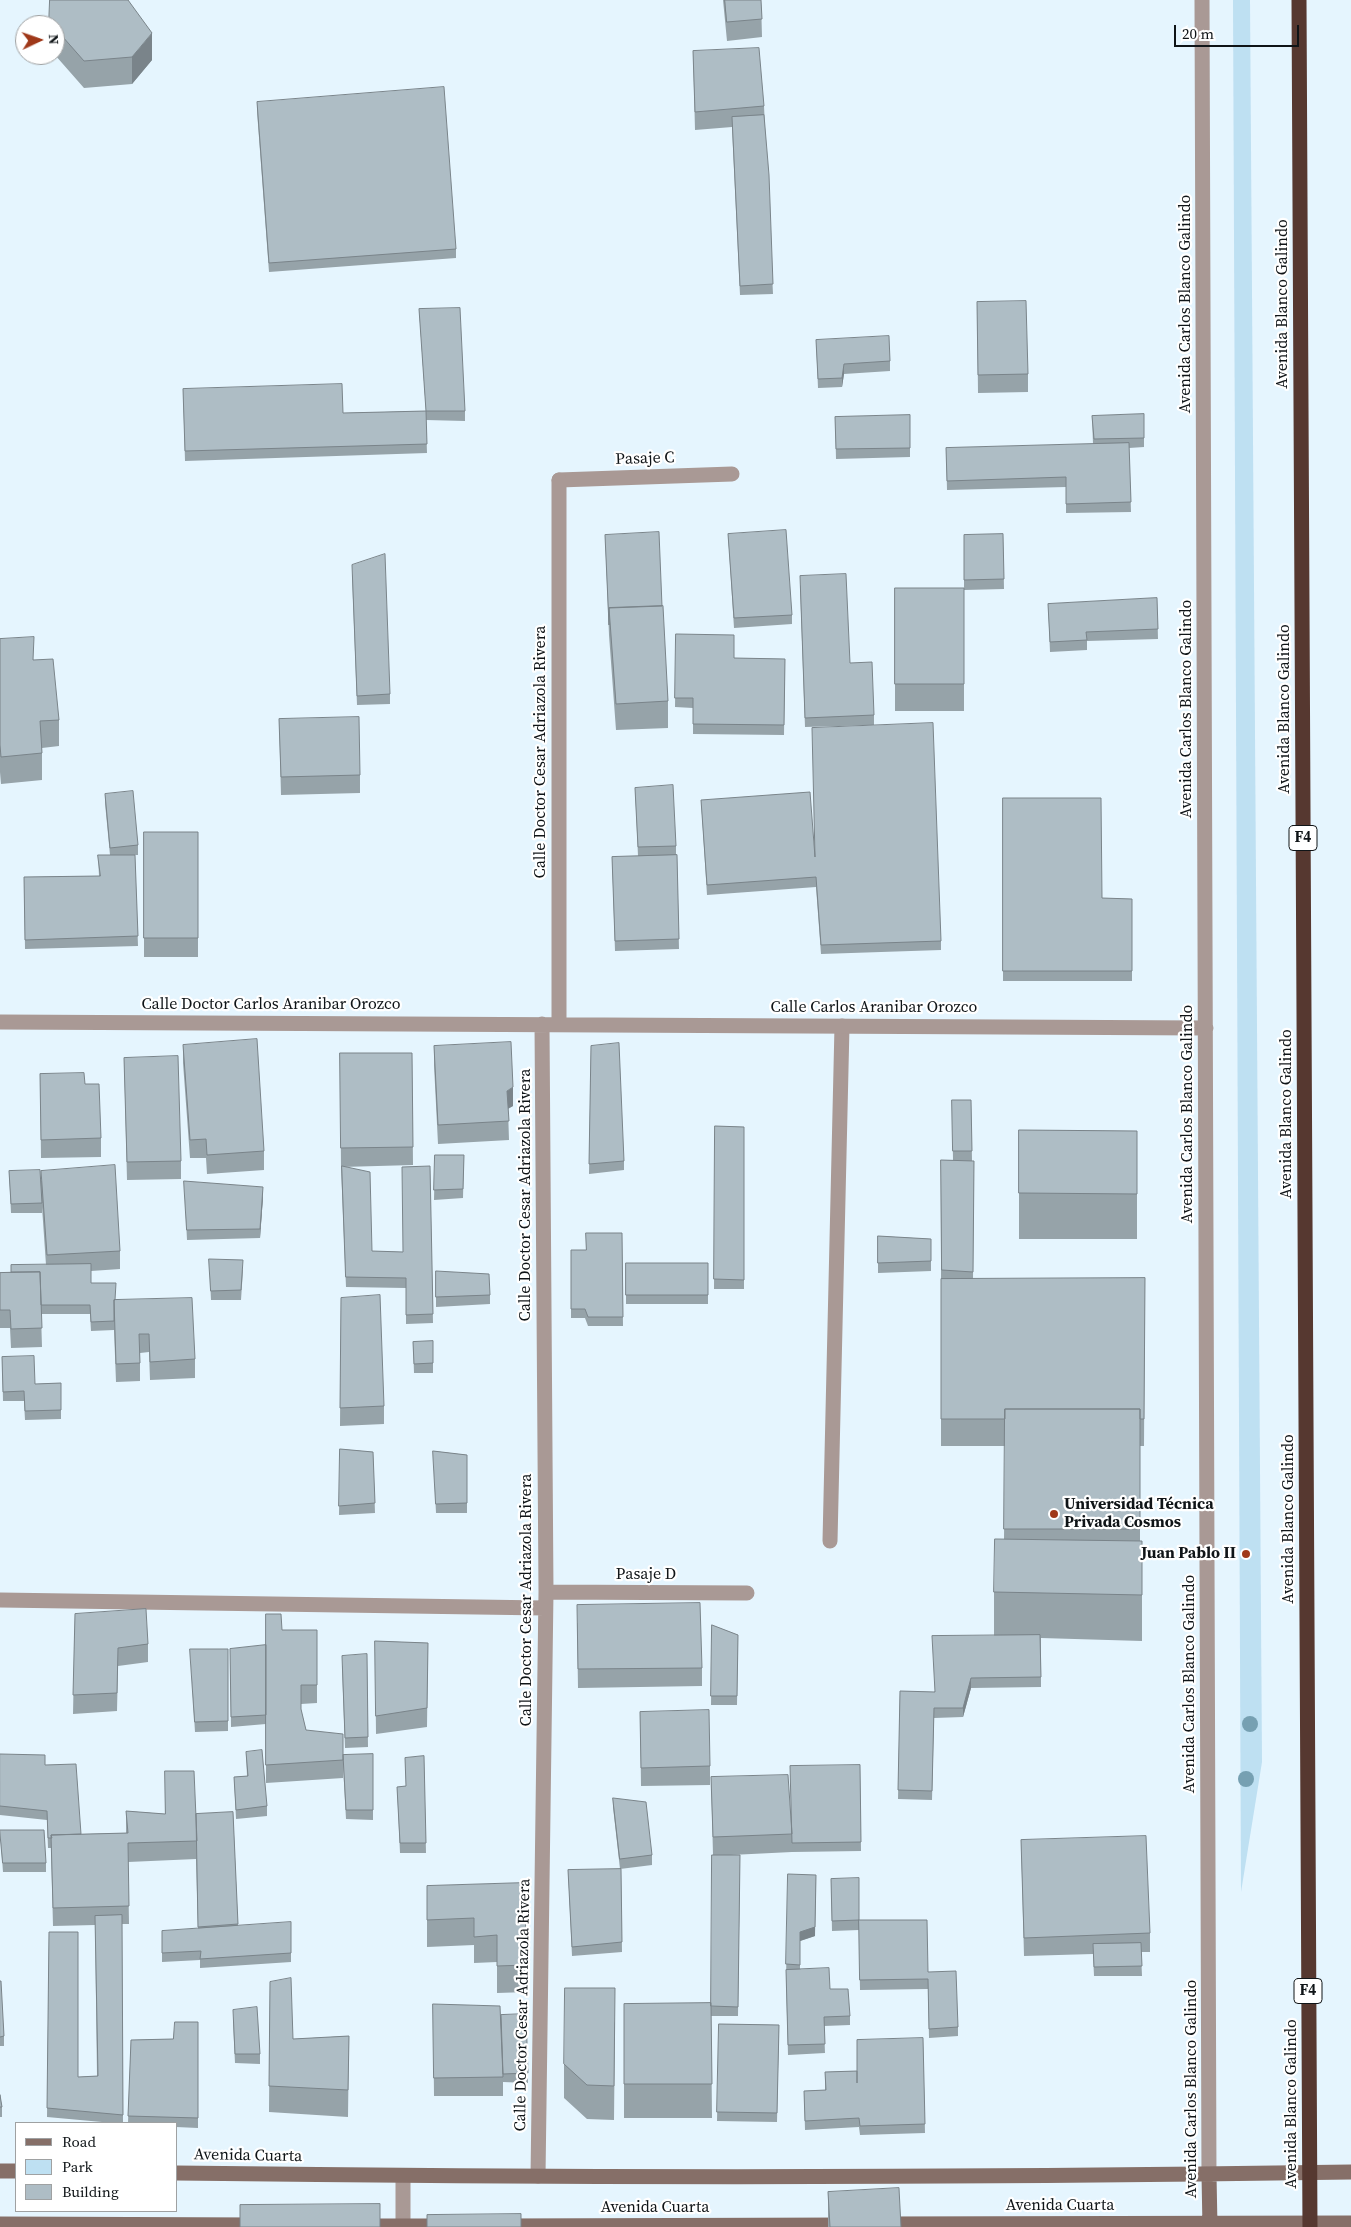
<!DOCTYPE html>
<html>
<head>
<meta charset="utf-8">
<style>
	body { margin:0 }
	#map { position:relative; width:1351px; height:2227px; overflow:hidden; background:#e5f5fe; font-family:"Source Serif 4",serif }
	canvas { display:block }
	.legend { position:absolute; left:15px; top:2122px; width:162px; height:90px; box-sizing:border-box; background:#fff; border:1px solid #9fa1a2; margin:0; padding:6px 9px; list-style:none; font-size:15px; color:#0f1417 }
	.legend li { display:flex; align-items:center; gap:10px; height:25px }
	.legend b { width:25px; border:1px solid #9fa1a2 }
	.north { position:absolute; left:15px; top:15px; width:50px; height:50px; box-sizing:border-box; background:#fff; border:1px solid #9fa1a2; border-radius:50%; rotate:87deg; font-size:14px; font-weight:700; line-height:20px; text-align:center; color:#0f1417 }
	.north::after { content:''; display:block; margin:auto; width:18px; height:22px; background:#9f3819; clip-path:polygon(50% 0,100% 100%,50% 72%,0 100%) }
	.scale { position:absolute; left:1174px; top:25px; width:125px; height:22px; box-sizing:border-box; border:2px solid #0f1417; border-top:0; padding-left:6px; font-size:15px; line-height:18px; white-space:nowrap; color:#0f1417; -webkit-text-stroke:4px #fff; paint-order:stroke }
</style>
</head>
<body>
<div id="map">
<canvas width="1351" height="2227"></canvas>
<ul class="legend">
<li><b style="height:6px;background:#866f68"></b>Road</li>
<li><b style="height:14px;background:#bee0f2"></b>Park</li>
<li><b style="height:14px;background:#aebdc5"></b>Building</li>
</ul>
<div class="north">N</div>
<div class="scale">20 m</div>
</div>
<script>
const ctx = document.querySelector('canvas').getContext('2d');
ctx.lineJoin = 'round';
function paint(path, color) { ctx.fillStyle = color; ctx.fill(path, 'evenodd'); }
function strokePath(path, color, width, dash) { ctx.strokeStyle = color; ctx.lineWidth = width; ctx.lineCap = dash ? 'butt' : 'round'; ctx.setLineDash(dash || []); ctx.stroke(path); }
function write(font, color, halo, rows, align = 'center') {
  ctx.font = font + ' "Source Serif 4",serif'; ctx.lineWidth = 4.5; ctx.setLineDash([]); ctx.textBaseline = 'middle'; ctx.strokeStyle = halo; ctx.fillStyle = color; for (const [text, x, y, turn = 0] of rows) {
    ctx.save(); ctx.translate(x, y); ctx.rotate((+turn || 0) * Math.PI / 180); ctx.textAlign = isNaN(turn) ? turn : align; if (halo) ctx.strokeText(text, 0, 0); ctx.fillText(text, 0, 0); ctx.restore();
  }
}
paint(new Path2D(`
	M1233,0h17l12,1762 -21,130z`), '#bee0f2');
strokePath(new Path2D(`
	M559,480l173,-6
	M830,1541l12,-515`), '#a99995', 15);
strokePath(new Path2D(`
	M1202,0l7,2175
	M559,480v543
	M0,1022l1206,6
	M546,1592l201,1
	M0,1600l545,8
	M538,2176l8,-584 -4,-568
	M403,2227v-51`), '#a99995', 15);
strokePath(new Path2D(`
	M0,2171h16
	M176,2173c392,5 784,5 1175,-1
	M1209,2175l1,52
	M0,2224l261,1
	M881,2224l470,-1
	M361,2226h85
	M501,2226l347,-1`), '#866f68', 15);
strokePath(new Path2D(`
	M1299,0l11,2227`), '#563830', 15);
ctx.fillStyle = '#76a0b2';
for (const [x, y] of [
	[1250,1724],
	[1246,1779]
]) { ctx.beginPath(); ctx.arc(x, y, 8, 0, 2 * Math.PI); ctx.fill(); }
paint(new Path2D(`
	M50,0l102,60 -20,24 -48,4 -29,-33v-30h-6z
	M723,0h38l1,37 -35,4z
	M693,51l71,55 9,188 -33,1 -8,-168 -37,3z
	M257,102l199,147v9l-187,14 -12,-161z
	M977,302l51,72v18l-50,1z
	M419,309l46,102v10l-39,-1 1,33 -242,8 -2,-72 160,24 83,-2z
	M816,340l74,21v10l-46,3 -2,13 -24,1z
	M1144,414v33l-15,1 2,64 -65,1v-26l-119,3 -1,-42 147,-4 -1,-28z
	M910,415v42l-74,2 -1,-42z
	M728,534l64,81v9l-58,4z
	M1003,534l1,55 -40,1v-55z
	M605,535l57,71 6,95v27l-52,2 -7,-95z
	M352,574l38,120v10l-33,1z
	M800,585l50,78 24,52v10l-69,2z
	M895,588h69v123h-69z
	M1157,598l1,41 -71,2v9l-37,2 -2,-48z
	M676,634l58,24 51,1 -1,76 -91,-1v-26l-18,-1z
	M0,639l34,21 25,60v26l-17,2v32l-41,4 -1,-12z
	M279,719l81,56v18l-79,2z
	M635,788l41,58v9l-17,1 18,-1 2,94 -64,2 -3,-94 26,-1z
	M105,794l33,51v10h-3l3,91 -113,3 -1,-72 75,-1 -1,-21h12l-5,-52z
	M1003,798l99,100 30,1v82h-129z
	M701,800l114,53 126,88v9l-120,4 -5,-67 -109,8z
	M144,832h54v125h-54z
	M183,1045l81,106v19l-57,4 -1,-16h-16l-7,-95z
	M434,1046l79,60 -5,3 1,31 -71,4 -4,-79z
	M591,1046l33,115v9l-35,4z
	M340,1053h72l1,112 -71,2 30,84 31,1 27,-86 3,157 -27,1v-36l-60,-1 -5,-120z
	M124,1058l57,103v18l-54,1z
	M40,1074l45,10 16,54v19l-60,1z
	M952,1100h19l1,61h2l-1,118 172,-1 -1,168h-4v95l2,46v54l-101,-3v49l-70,1 -8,29 -29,1 -2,82 -34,-1 2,-108 34,1 60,-56v-44l10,-53 1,-93h-64v-286h12z
	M715,1126l29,1v162h-30z
	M1019,1130l118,1v108h-118z
	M435,1155h29l-1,43 -29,2z
	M9,1171l32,9 79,71v18l-29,2v12l24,17 80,59v19l-45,2 -1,-28 -9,1v28l-24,1 -2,-52 -23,1 -1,-17h-49l1,33 -31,1 -1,-20h-10v-55l11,-1 35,-7 -4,-58v6h-31z
	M184,1181l79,16 -3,41 -73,2z
	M622,1233l1,93h-35l-3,-8h-14v-68h15z
	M878,1236l53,3v32l-53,2z
	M209,1259l34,11 -2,30h-30z
	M626,1263h82v41h-82z
	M436,1271l54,24v9l-54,3z
	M341,1298l43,108v18l-44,2z
	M433,1341v32h-19l-1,-31z
	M2,1357l33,27 26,-1v36l-36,1 -1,-19h-21z
	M340,1449l33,3 2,61 -36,2z
	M433,1451l34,4v58h-31z
	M75,1614l73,30v18l-30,4 -1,45 -44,3z
	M577,1623l125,45v18l-124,2z
	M712,1625l26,10 -1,70h-26z
	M282,1630h35v73l-16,1v6l5,20 37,25 30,-1v66l-27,-1 -3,-54v13l-77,5v-59l-35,3 -1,-78 36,-4z
	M375,1641l53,2 -1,84 -51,7z
	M190,1649h38v82l-33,1z
	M367,1654l1,93 -23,1 -3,-82z
	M640,1712l70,54v19l-69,1z
	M246,1752l21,54v10l-31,3 -2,-42 13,-1z
	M0,1754l45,11 36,69 45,-1v-22l39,3h31l37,-2 5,114 53,27v9l-91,6v-8l-38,2v-31l36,-2 -2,-70 -68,3 1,62h-7l1,199h-10l-66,-6 2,-185 29,145 19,-1 -2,-151 -42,1 -2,-78h-3l-1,-28 -47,-5z
	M424,1756l2,97h-26l-3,-66 9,-1 -1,-28z
	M860,1765l1,86 -69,1 -61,3h9l-2,161h-27l1,102h-88v-114l87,-1 2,-148 -2,-78 80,49z
	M613,1798l39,57v10l-32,4 -7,-62z
	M0,1830l46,33v9h-43z
	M1021,1840l129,93v19h-9l1,24h-48l-1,-22 -69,2z
	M621,1869l1,83 -50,4 -4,-86z
	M788,1874l27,62 -15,5v28l30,20 20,27v9l-26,1 1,27 -37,2 -2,-76z
	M831,1879l28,41 69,52 30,55v9l-29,2 -1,-49 -68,1 -1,-60 -27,1z
	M524,1883l3,82v27l-30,1v-31l-23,1v-18l-47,2v-61z
	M0,1981l4,55v10h-4z
	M270,1982l23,57 56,-3 -1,81 -79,-5z
	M433,2004l68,11 27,58v10l-25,-1v14h-69z
	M233,2020l27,34v10l-25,-1z
	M198,2022v106l-22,-1v-4h-48l3,-83 42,-1z
	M615,2022l-1,98 -27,-1 -23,-21v-34z
	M719,2024l60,1 -2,97 -60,-1z
	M923,2038l2,95 -65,2 -1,-8 -54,3 -1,-39 21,-1v-18l32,-1z
	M0,2095l2,12v10h-2z
	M828,2192l73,35h-73z`), '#96a3a9');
paint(new Path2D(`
	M152,33v27l-20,24v-27z
	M844,364v10l-2,13v-9z
	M513,1087v19l-6,3v-18z
	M263,1187v10l-3,41v-9z
	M971,1678v10l-8,29v-9z
	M816,1875l-1,61 -15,5v33v-42z`), '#7a848a');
const building = new Path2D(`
	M50,0h78l24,33 -20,24 -48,4 -29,-33v-3h-3l-3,-4z
	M725,0h36l1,19 -35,3z
	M759,48l5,58 -69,6 -2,-61z
	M444,87l12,162 -187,14 -12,-161z
	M764,115l5,60 4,109 -33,2 -8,-169z
	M1026,301l2,73 -50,1 -1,-73z
	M460,308l5,103h-39l-7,-102z
	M889,336l1,25 -46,3 -2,14 -24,1 -2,-39z
	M342,384l1,29 83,-2 1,33 -242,7 -2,-62z
	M1144,414v24l-50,1 -2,-23z
	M910,415v33l-74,1 -1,-32z
	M1129,443l2,59 -65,2v-27l-119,4 -1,-33z
	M786,530l6,85 -58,3 -6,-84z
	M659,532l3,74 -53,2v17l-4,-90z
	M1003,534l1,45 -40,1v-45z
	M385,554l5,140 -33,2 -5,-131z
	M846,574l4,89 22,-1 2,53 -69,3 -5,-142z
	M895,588h69v96h-69z
	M1157,598l1,31 -72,3 1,8 -37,2 -2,-38z
	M663,606l5,95 -52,3 -7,-96z
	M676,634l58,1v23l51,1 -1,66 -91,-1v-26h-18z
	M34,637l-1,23 20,-1 6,61 -19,1 2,32 -41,4 -1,-12v-106z
	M359,717l1,58 -79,2 -2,-58z
	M933,723l8,218 -120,4 -5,-68 -109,8 -6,-85 109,-8 5,65 -3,-129z
	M673,785l3,61 -38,1 -3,-59z
	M133,791l5,54 -28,3 -5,-54z
	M1003,798h98l1,100 30,1v72h-129z
	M144,832h54v106h-54z
	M98,855h37l3,81 -113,4 -1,-63 76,-1z
	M677,855l2,84 -64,2 -3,-84z
	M257,1039l7,112 -57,4 -1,-16 -16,1 -7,-95z
	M511,1042l2,45 -6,4 2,30 -71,4 -4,-79z
	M619,1043l5,118 -35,3 2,-118z
	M340,1053h72l1,94 -72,1z
	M178,1056l3,105 -54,1 -3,-104z
	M84,1073l1,11h14l2,54 -60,2 -1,-66z
	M952,1100h19l1,51h-19z
	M715,1126l29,1v153l-30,-1z
	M1019,1130l118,1v63l-118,-1z
	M435,1155h29l-1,34 -29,1z
	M941,1160l33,1 -1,111 -31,-2z
	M115,1165l5,86 -73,4 -6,-84z
	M342,1166l28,6 2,79 31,1 -1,-85 28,-1 3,148 -27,1v-37l-60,-1z
	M40,1170l2,33 -31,1 -2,-33z
	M184,1181l79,6 -3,42 -73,1z
	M586,1233h36l1,84h-35l-3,-8h-14v-59h15z
	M878,1236l53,3v22l-53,2z
	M209,1259l34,1 -2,30 -30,1z
	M626,1263h82v32h-82z
	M91,1264v19h25l-1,17h-1v21l-23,1 -1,-17h-49l-1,-33h-29v-7z
	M436,1271l53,3 1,21 -54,2z
	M40,1272l2,56 -31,1 -1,-19h-10v-37z
	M1145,1278l-1,141h-4v-10h-135v10h-64v-140z
	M380,1295l4,111 -44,2 1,-110z
	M192,1298l3,61 -45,3 -1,-28h-10l1,29 -24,1 -2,-64z
	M433,1341v22l-19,1 -1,-22z
	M34,1356l1,28 26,-1v27l-36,1 -1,-20 -21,1 -1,-35z
	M1005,1409h135v120h-136z
	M340,1449l33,3 2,51 -36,3z
	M433,1451l34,4v48l-31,1z
	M995,1539l147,2v54l-148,-3z
	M700,1603l2,65 -124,1 -1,-64z
	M146,1609l2,35 -30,4 -1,45 -44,2 2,-81z
	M266,1614h15l1,16h35v55h-16v24l5,21 37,4v26l-77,5z
	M712,1625l26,10 -1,61h-26z
	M1040,1635l1,42 -70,1 -8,30h-29l-2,83 -34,-1 2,-99 35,1 -3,-56z
	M375,1641l53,2 -1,65 -51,8z
	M266,1645v70l-35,2 -1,-68z
	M190,1649h38v72l-33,1z
	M367,1654l1,83 -23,1 -3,-82z
	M709,1710l1,56 -69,2 -1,-56z
	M262,1750l5,56 -31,4 -2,-33 14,-1 -2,-24z
	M0,1754l45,1v10l31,-1 5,70 -30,1 1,3h-4l-1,-27 -47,-5z
	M373,1754v56h-27l-3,-55z
	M424,1756l2,87h-26l-3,-56 9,-1 -1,-28z
	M860,1765l1,77 -69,1 -2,-77z
	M165,1771h29l3,70 -69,2 1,63 -76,2 -2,-73 77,-2 -2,-22 39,3z
	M788,1775l4,59 -79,3 -2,-60z
	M613,1798l33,4 6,53 -32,4z
	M233,1812l5,112 -40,3 -2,-113z
	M0,1830h44l2,33h-43z
	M1146,1836l4,97 -126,5 -3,-98z
	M712,1855h28l-2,152 -27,-1z
	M621,1869l1,73 -50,5 -4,-77z
	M788,1874l28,1 -1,52 -15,5v33l-14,-1z
	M859,1878v42l-27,1 -1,-42z
	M524,1883l3,82 -30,1v-31l-23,2v-19l-47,2v-34z
	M122,1915l1,200 -76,-7 2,-176h29v145l20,-1 -3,-160z
	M859,1920h68l1,52 28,-1 2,56 -29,2 -1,-50 -68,1z
	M291,1922v31l-91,6 1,-8 -39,2v-22z
	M1141,1943l1,23 -48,1 -1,-23z
	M829,1968l1,21h18l2,27 -26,1 1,27 -37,1 -2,-75z
	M291,1978l2,61 56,-3 -1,54 -79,-4 1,-104z
	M0,1981h1l3,55 -4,1z
	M565,1988h50l-1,98 -27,-1 -23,-21z
	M711,2003l1,81h-88v-80z
	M433,2004l67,2 3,71 -69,1z
	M257,2007l3,47h-25l-2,-44z
	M526,2014l2,59 -25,1 -2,-59z
	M175,2022h23v96l-70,-2 3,-76 42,-1z
	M719,2024l60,1 -2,88 -60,-1z
	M923,2038l2,86 -65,2 -1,-8 -54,3 -1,-30 22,-1 -1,-18 32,-1v12v-43z
	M0,2095l2,12h-2z
	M899,2188l2,39h-71l-2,-35z
	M380,2204v23h-140v-22z
	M521,2214v13h-94v-12z`);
paint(building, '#aebdc5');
strokePath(building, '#7a848a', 1);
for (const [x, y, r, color] of [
	[1054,1514,5,"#9f3819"],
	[1246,1554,5,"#9f3819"]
]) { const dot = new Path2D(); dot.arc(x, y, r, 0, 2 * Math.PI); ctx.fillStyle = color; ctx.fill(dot); strokePath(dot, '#fff', 2); }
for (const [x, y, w] of [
	[1303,838,28],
	[1308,1991,28]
]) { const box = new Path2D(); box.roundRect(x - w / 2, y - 12.5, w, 25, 4); ctx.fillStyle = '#fff'; ctx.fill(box); strokePath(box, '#0f1417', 1); }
write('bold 15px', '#0f1417', null, [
	["F4",1303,838],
	["F4",1308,1991]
]);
write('16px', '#0f1417', '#fff', [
	["Avenida Carlos Blanco Galindo",1186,304,-90],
	["Avenida Blanco Galindo",1283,304,-90],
	["Pasaje C",645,459,-2],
	["Avenida Carlos Blanco Galindo",1187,709,-90],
	["Avenida Blanco Galindo",1285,709,-90],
	["Calle Doctor Cesar Adriazola Rivera",541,752,-90],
	["Calle Doctor Carlos Aranibar Orozco",271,1005],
	["Calle Carlos Aranibar Orozco",874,1008],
	["Avenida Carlos Blanco Galindo",1188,1114,-90],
	["Avenida Blanco Galindo",1287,1114,-90],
	["Calle Doctor Cesar Adriazola Rivera",526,1195,-90],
	["Avenida Blanco Galindo",1289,1519,-90],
	["Pasaje D",646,1575],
	["Calle Doctor Cesar Adriazola Rivera",527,1600,-90],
	["Avenida Carlos Blanco Galindo",1190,1684,-90],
	["Calle Doctor Cesar Adriazola Rivera",523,2005,-89],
	["Avenida Carlos Blanco Galindo",1192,2089,-90],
	["Avenida Blanco Galindo",1292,2104,-90],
	["Avenida Cuarta",248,2156,1],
	["Avenida Cuarta",1060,2206],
	["Avenida Cuarta",655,2208]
]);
write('bold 16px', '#0f1417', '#fff', [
	["Universidad Técnica",1064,1505],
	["Privada Cosmos",1064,1523],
	["Juan Pablo II",1236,1554,"right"]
], 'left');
</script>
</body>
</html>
